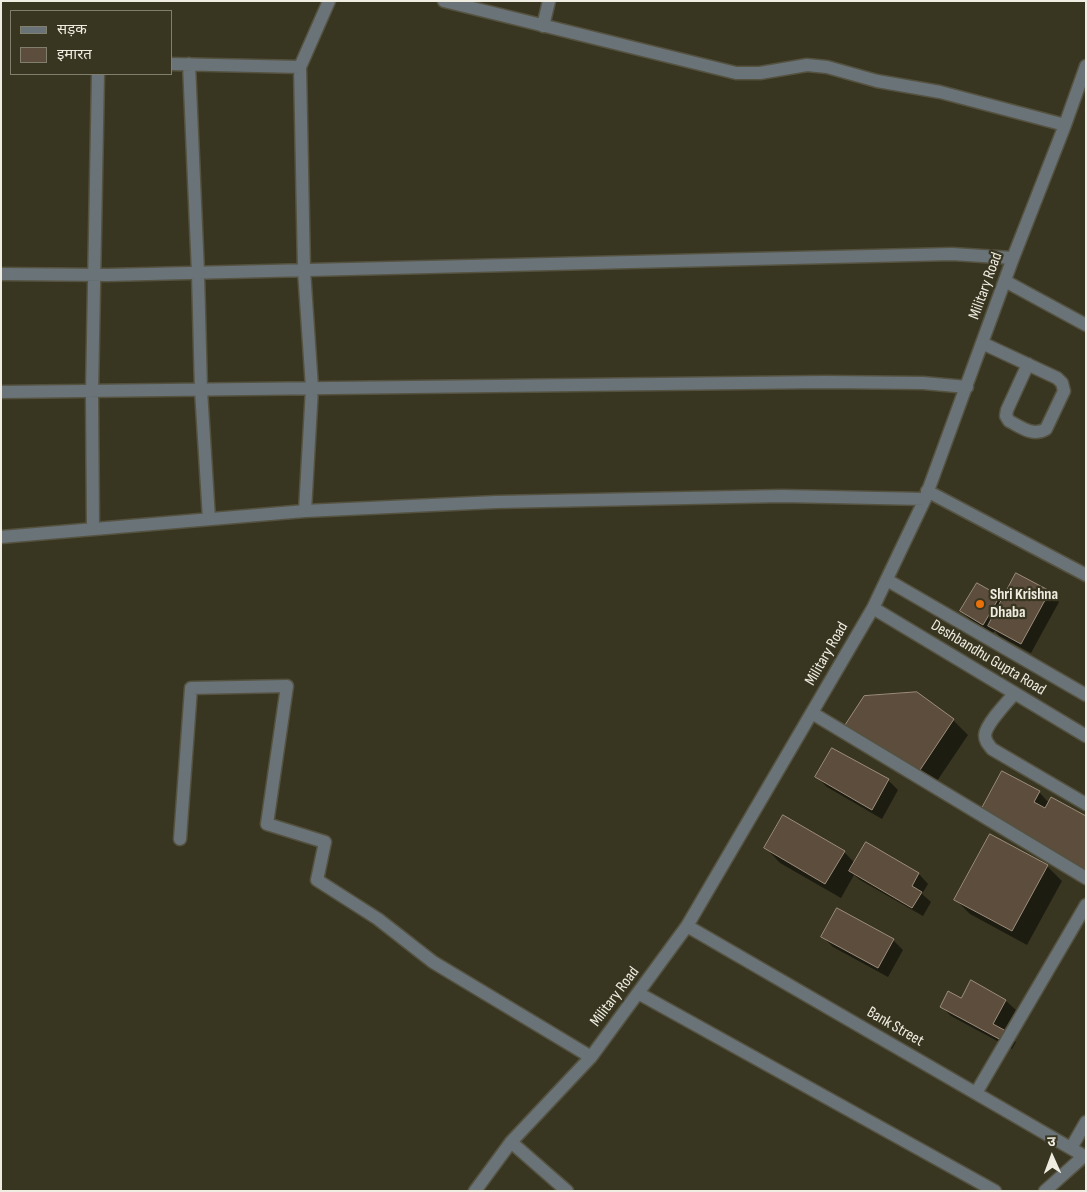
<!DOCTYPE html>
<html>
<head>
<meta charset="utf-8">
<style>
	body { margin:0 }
	#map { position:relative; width:1087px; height:1192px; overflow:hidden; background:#383521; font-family:"Sofia Sans Condensed","Noto Sans Devanagari",sans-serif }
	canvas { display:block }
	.frame { position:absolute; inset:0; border:2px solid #efede1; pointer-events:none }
	.legend { position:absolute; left:10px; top:10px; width:162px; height:65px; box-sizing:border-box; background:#383521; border:1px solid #817f6e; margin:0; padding:6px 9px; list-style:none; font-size:15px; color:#efede1 }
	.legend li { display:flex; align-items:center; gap:10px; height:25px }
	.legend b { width:25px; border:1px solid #817f6e }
	.north { position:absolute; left:1027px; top:1132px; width:50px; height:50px; -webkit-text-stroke:4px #383521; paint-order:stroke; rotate:358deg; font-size:14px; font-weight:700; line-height:20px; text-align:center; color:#efede1 }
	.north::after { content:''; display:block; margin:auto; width:18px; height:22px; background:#efede1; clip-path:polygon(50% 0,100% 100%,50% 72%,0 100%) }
</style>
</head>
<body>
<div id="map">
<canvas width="1087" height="1192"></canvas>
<div class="frame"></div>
<ul class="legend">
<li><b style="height:6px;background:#697378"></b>सड़क</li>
<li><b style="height:14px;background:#5c4d3d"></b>इमारत</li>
</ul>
<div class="north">उ</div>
</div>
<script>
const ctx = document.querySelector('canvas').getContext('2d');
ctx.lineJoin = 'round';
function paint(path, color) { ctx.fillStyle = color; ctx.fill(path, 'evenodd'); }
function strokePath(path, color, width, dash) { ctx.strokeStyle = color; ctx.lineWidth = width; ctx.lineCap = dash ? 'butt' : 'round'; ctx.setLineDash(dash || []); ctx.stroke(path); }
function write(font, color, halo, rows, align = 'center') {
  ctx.font = font + ' "Sofia Sans Condensed",sans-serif'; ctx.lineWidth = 4.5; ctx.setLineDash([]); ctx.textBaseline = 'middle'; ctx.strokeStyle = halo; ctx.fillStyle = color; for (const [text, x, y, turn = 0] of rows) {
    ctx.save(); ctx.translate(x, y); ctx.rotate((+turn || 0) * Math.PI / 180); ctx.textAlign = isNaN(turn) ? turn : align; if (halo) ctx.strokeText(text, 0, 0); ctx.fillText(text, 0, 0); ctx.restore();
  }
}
paint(new Path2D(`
	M1049,592l10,10 -28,51 -32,-17 -4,-5 -2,2 -22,-13 -10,-9 38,-14 4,4z
	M953,720l15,15 -35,52 -73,-44z
	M833,749l55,31 10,10 -16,29 -55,-32 -10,-10z
	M1039,792l10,11 37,15v57l-90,-48z
	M991,835l56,31 15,15 -35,64 -57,-31 -15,-15z
	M866,843l53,31 9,10 -6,10 9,8 -8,14 -63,-36 -6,-5 -13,23 -61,-35 -14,-15 78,4 11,11z
	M823,937l70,3 10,10 -15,27 -55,-30z
	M972,982l34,19 10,9 -12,21 12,11 -4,7 -61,-33 -10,-10 21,-6z`), '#0007');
const building = new Path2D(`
	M1016,573l34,18 -29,53 -33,-18z
	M977,583l23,13 -17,29 -23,-14z
	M917,692l37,27 -36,54 -75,-45 21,-32z
	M832,748l57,31 -17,31 -57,-33z
	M1002,771l38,20 -6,11 11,6 6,-11 35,19v54l-106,-58z
	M783,815l62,36 -20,33 -61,-36z
	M990,834l58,31 -36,66 -58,-31z
	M866,842l53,31 -7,13 10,6 -10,16 -63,-37z
	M837,908l57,31 -16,29 -57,-31z
	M971,980l35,20 -13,24 13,7 -5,9 -61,-33 8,-16 13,7z`);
paint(building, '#5c4d3d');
strokePath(building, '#9d8d7b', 1);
const minor = new Path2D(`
	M444,1l292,72h24l47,-8 20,2 50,14 63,11 125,33
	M543,26l6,-25
	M171,64l129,3
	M189,64l9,209 3,117 8,129
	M1,274l107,1 844,-21 61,4
	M1005,281l81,44
	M982,343l75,35 5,5 2,8 -18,38c-13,8 -25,-2 -37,-8l-3,-5 1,-6 21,-46
	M1,392l823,-10 99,1 44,4
	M927,491l159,84
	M305,511l7,-123 -8,-118 -4,-203 29,-66
	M93,529l-1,-137 6,-318
	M1,537l304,-26 191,-9 286,-6 143,3
	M887,580l199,115
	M873,608l213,128
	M1015,693c-8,9 -29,31 -30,42 0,6 3,9 7,14l94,55
	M812,713l274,165
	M180,839l11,-151 96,-2 -20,138 58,18 -8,38 61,39 55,43 158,95
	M687,926l399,231
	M638,993l357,198
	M976,1093l110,-188
	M511,1142l56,49
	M1071,1148l15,-26
	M475,1191l36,-49 80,-85 96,-131 186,-318 52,-109 88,-241 52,-133 21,-59
	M1045,1191l39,-35`);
strokePath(minor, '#555240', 15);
strokePath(minor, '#697378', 12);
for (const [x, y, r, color] of [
	[980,604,5,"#e8710a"]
]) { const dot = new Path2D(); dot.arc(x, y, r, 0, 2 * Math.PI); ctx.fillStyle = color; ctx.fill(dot); strokePath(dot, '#383521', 2); }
write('16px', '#efede1', '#383521', [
	["Military Road",986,286,-70],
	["Military Road",827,654,-60],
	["Deshbandhu Gupta Road",988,658,31],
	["Military Road",615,997,-53],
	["Bank Street",895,1027,30]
]);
write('bold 16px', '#efede1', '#383521', [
	["Shri Krishna",990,595],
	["Dhaba",990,613]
], 'left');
</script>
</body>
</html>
